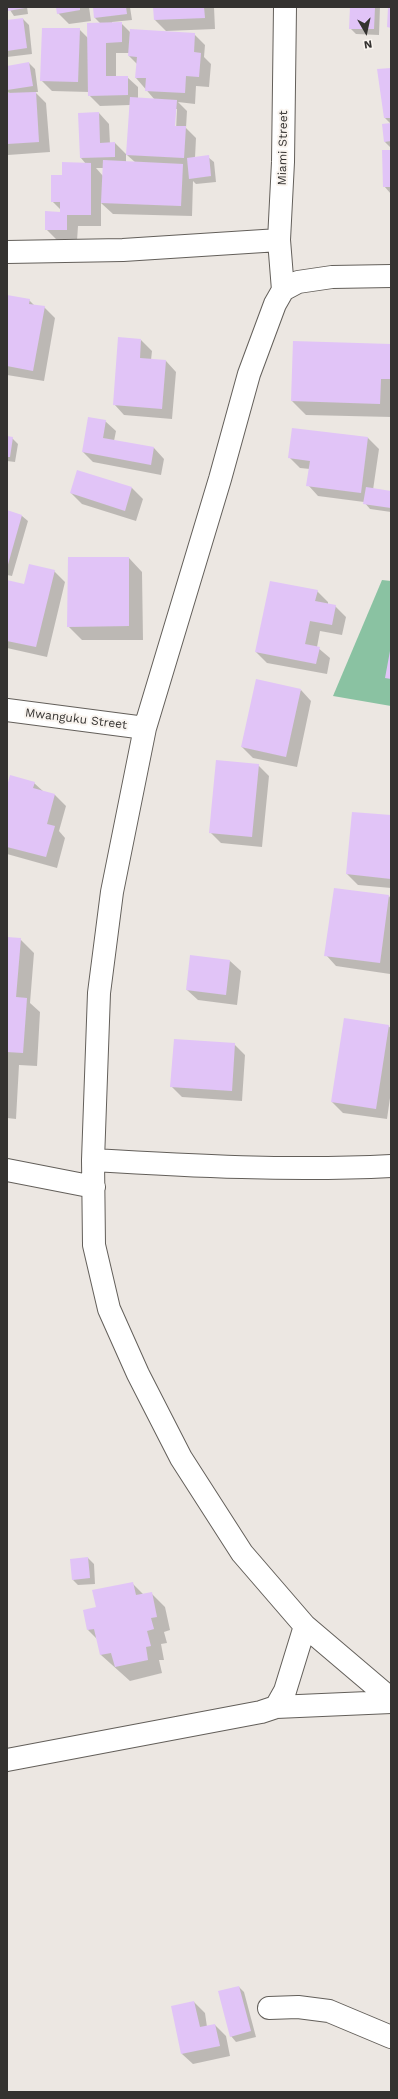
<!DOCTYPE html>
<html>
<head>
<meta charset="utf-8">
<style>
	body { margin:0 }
	#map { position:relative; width:398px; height:2099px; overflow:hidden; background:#ece7e2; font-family:"Work Sans",sans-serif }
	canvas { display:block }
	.frame { position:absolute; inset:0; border:8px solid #343230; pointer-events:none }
	.north { position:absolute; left:346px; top:12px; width:40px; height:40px; -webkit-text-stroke:3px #f9f4ef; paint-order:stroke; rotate:171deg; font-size:11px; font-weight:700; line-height:16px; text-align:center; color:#343230 }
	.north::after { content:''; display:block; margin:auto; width:14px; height:18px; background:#343230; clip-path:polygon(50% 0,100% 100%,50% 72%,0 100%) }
</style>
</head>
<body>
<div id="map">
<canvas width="398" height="2099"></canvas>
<div class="frame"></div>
<div class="north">N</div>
</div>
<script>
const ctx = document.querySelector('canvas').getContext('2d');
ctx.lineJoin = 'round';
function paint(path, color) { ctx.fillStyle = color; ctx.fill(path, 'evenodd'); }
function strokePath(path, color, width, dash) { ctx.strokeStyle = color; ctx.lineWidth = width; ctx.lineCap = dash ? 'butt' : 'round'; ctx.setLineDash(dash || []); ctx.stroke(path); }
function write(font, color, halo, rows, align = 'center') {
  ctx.font = font + ' "Work Sans",sans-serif'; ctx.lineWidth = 4; ctx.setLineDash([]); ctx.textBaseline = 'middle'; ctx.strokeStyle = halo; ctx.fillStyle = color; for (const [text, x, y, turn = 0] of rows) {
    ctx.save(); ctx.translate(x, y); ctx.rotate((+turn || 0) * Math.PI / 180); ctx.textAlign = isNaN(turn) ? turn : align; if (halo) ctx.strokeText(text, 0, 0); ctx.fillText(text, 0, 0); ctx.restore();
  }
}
paint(new Path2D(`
	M382,580l9,1v125l-58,-10z`), '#8ac2a2');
paint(new Path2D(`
	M8,7h19l1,7 -14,2z
	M57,7h32l2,14 -22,3 -11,-11z
	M94,7h36l2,13 -20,2v2l9,-1 9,9 64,2 11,11 -1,12 7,7 -2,23 -13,-1 -1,18 -17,-2 9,9 -1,17 10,10 -1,20 13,-1 6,5 2,20 -20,2 -3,-3 -1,35 -79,-2 -12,-11v23h-23l-1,15 -20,-1 -11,-11 14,-16 1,-3 -9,-9 11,-25 23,-12 -5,-6 18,-45 10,11 1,20 5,-1 11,11v8l10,1 -9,-8 3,-50 -30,1 -11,-11v-3l-37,-1 -11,-11 38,-51 9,9 13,-14 -6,-6zM116,53h13v3l8,8 -1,14 19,22 -17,-1v-12l-11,-10h-11zM175,109h2l-1,22h-2zM96,168h7v8z
	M154,7h60l1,22 -49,2 -11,-11z
	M351,7h29l-1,28 -23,-1 -6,-6z
	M23,19l6,6 3,29 -25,3v-36z
	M29,63l6,6 3,23h-3l11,11 4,49 -42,3 -1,-61h6l-6,-2v-27l1,2z
	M391,69v78h-1l-5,-5 6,-18 -6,-6 -7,-48z
	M391,151v43l-7,-8z
	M7,296l22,4 6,6 9,1 11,11 -11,63 -37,-6z
	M141,340l11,11 -1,9 15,1 10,11 -4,47 -48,-4 -10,-11z
	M391,345v72l-85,-2 -14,-14z
	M105,421l11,10 -2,10 40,7 10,11 -3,16 -68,-13 -10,-10z
	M293,429l75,9 11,11 -6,41 18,2v20l-21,-3 -6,-7 -46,-6 -10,-11 2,-16 -10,-1 -11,-11z
	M7,437l5,1 6,6 -3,18 -8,-1z
	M78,471l54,17 11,11 -7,22 -54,-17 -11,-11z
	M7,511l15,5 6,5 -16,55 -5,-1z
	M129,558l13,14 1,68h-61l-14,-14z
	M54,571l11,11 -18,75 -40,-9v-67l18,4z
	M317,591l11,11v2l7,2 11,11 -4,18 -22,-4 -3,16 13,11 -3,16 -60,-11 -11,-11z
	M301,690l10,11 -14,66 -44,-9 -11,-11z
	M258,765l11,11 -7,71 -41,-4 -11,-11z
	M34,783l10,9 11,3 11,11 -7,25 6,7 -8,30 -50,-14v-66z
	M391,816v72l-33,-3 -11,-11z
	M389,896l2,3 -1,75 -54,-8 -10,-11z
	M7,938l13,1 14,14 -4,50 10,9 -3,54 -18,-1 -3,54 -9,-1z
	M230,961l11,10 -4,34 -39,-5 -11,-10z
	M388,1026l3,2v63l-4,28 -44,-6 -11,-11z
	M234,1044l11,11 -3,46 -60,-4 -11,-11z
	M88,1558l6,6 1,20 -17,1 -5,-5z
	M132,1583l12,12 7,-2 14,14 5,23 -6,2 3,11 -6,1 3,16h-5l3,13 -32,8 -29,-26 -3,-15 -10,-10 9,-22z
	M239,1987l5,5 12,45 -20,5 -5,-6z
	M194,2002l11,11 2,14 8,-2 11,11 4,20 -37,8 -11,-10z`), '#0003');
paint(new Path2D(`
	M7,7h18v1l-17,3z
	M56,7h24v3l-23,4z
	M93,7h33l1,7 -33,4z
	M153,7h51l1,11 -51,2z
	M350,7h25l-1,22h-25z
	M388,7h3v21l-4,-1z
	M23,18l4,30 -20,3v-31z
	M122,22v20l-16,1v33h22v19l-40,1 -1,-73z
	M42,28h38l-2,54 -38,-1z
	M130,29l65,4 -1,19 7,1 -2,24 -13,-1 -1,17 -40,-2 1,-13h-11l2,-21 -9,-1z
	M29,62l4,24 -26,4v-24z
	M391,68v50h-7l-7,-49z
	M36,92l3,50 -32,2v-51z
	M130,97l47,3 -2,26h11l-2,32 -58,-3z
	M99,112l1,31 15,-1v15l-35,1 -2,-45z
	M391,123v18l-7,1 -2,-18z
	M382,150h9v37h-8z
	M209,155l2,21 -22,3 -2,-21z
	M103,160l80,4 -2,42 -80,-3z
	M62,162l29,1v52h-24v15h-22v-19l15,1v-10h-9v-27h11z
	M7,295l23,4 -1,5 16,2 -12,65 -26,-5z
	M118,337l23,2 -1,19 26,2 -4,49 -49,-4z
	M293,341l98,3v35h-10l-1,25 -89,-3z
	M88,417l18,3 -3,18 51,9 -3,18 -69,-13z
	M292,428l76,9 -7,56 -55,-7 4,-25 -22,-3z
	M7,436l6,1 -3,20h-3z
	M77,470l55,17 -7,24 -55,-18z
	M366,487l25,4v17l-28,-4z
	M7,510l15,5 -15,53z
	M68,557h61v69l-62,1z
	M29,564l26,6 -19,77 -29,-6v-61l17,4z
	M270,581l48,9 -3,11 21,4 -4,20 -22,-4 -5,23 15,3 -4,17 -61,-12z
	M390,651h1v28l-6,-1z
	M256,679l45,10 -15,68 -45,-10z
	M216,760l43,4 -7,73 -43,-4z
	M10,775l25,7 -2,6 22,6 -8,30 8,2 -9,31 -39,-10v-61z
	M352,812l39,3v64l-45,-5z
	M334,888l55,7 -9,68 -56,-7z
	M7,937l14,1 -5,59 11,1 -4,55 -16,-1z
	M190,955l40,5 -4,35 -40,-5z
	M344,1018l45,7 -13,84 -45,-7z
	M174,1039l61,4 -3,48 -62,-4z
	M88,1557l2,21 -18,2 -2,-21z
	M133,1582l3,13 16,-3 5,25 -6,1 3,11 -7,2 4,15 -5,1 2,13 -33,7 -4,-14 -11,2 -6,-26 -7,1 -4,-20 13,-3 -4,-17z
	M239,1986l12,45 -21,6 -12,-46z
	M194,2001l6,26 15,-3 5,22 -39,8 -10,-48z`), '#e1c4f7');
const minor = new Path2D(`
	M7,252l116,-2 156,-10
	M391,276l-59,1 -34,5 -15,8 -8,14 -26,70 -29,105 -75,249 -33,164 -13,101 -6,167 1,85 15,64 29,65 43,84 61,95 63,73 86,73
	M283,290l-4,-50 4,-78 2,-155
	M7,710l138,18
	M93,1160c99,6 199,11 298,6
	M7,1170l87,17
	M276,1707l115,-5
	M7,1760l254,-48 15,-5 9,-16 20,-65
	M269,2008l29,-1 31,4 62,26`);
strokePath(minor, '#635f5a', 24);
strokePath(minor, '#fff', 22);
write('12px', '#343230', '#f9f4ef', [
	["Miami Street",283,148,-89],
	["Mwanguku Street",76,719,7]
]);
</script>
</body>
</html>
